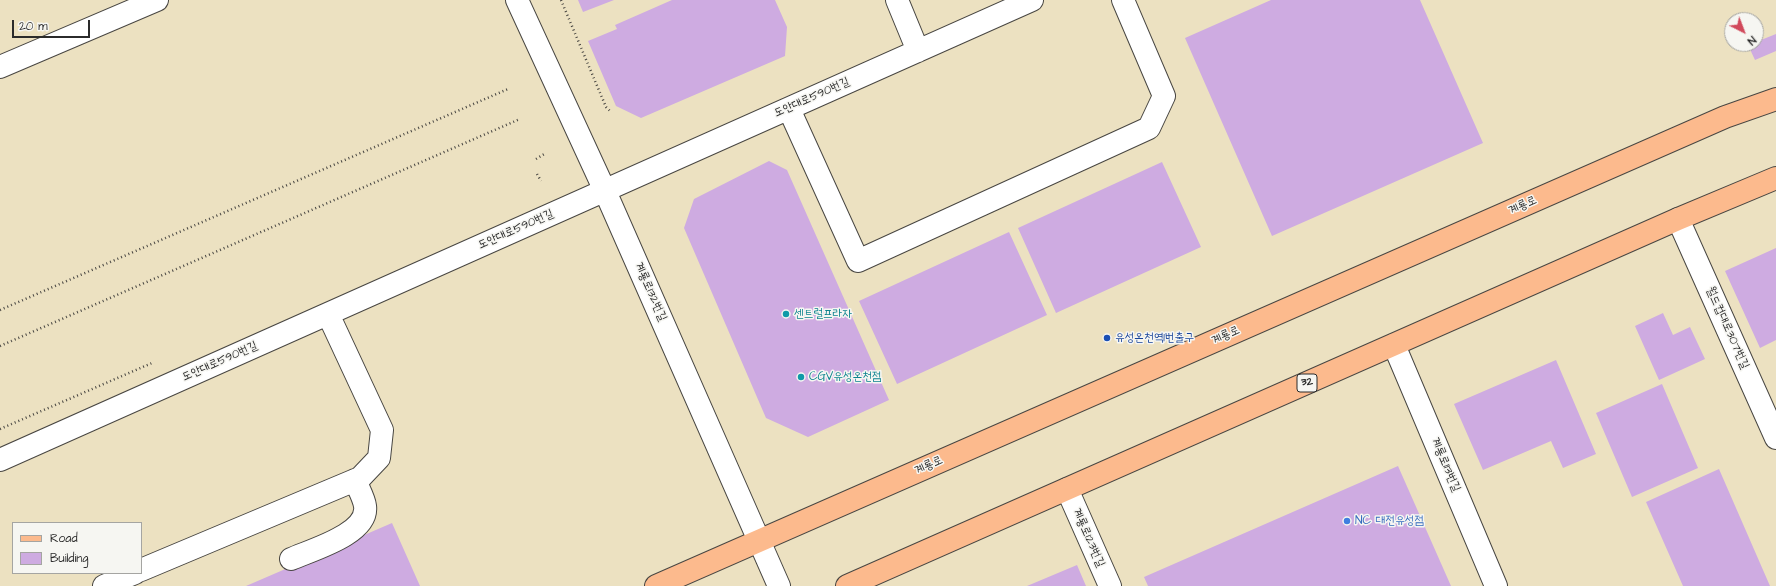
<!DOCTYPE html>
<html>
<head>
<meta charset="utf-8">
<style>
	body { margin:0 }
	#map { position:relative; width:1776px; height:586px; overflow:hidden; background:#ece1c1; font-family:"Architects Daughter",sans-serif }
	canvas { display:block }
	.legend { position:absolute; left:12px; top:522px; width:130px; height:52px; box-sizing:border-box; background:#f6f6f2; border:1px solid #a5a5a2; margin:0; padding:5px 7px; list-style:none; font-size:12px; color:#2b2b2b }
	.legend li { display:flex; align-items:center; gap:8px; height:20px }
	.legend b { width:20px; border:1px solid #a5a5a2 }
	.north { position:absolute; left:1724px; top:12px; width:40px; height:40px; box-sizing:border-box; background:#f6f6f2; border:1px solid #a5a5a2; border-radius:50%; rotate:138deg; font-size:11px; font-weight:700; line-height:16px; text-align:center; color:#2b2b2b }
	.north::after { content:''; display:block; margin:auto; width:14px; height:18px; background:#d1495b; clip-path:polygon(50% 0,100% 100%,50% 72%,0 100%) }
	.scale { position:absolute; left:12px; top:20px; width:78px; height:18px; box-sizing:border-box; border:2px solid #2b2b2b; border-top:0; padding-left:5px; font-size:12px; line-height:14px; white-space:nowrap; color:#2b2b2b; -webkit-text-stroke:3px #f6f6f2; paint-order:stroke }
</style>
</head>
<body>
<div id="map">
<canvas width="1776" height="586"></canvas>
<ul class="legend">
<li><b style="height:5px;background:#fcba8d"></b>Road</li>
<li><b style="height:11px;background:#ceabe1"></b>Building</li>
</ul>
<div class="north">N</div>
<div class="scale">20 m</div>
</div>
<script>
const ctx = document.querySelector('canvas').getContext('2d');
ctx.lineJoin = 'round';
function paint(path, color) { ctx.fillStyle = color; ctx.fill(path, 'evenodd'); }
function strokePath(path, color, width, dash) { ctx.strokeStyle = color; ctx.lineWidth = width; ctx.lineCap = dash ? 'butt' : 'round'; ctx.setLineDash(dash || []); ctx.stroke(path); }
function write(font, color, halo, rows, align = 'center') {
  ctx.font = font + ' "Architects Daughter","Poor Story",sans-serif'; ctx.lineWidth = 3; ctx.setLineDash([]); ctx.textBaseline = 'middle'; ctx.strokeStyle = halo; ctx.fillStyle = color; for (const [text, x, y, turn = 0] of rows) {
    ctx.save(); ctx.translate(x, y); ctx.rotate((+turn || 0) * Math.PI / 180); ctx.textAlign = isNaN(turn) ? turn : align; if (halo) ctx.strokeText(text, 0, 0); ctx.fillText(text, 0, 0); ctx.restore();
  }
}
paint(new Path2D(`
	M578,0h36l-31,12z
	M672,0h103l12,27 -2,29 -144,62 -25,-12 -28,-65 29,-12 -2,-4z
	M1271,0h149l63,143 -211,93 -87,-198z
	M1776,34v17l-21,9 -7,-15 8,-1v-2z
	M769,161l18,9 102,230 -81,37 -42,-19 -82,-190 10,-29z
	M1162,162l39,85 -145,66 -38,-85z
	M1009,232l38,83 -150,69 -38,-83z
	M1776,248v92l-16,8 -35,-77z
	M1663,313l10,22 17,-8 15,32 -46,21 -24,-54z
	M1556,360l40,94 -33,14 -12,-27 -68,29 -29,-66z
	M1662,384l36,84 -66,29 -36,-84z
	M1398,466l53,120h-303l-4,-9z
	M1719,469l51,117h-87l-37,-84z
	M392,523l28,63h-174z
	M1077,565l9,21h-59z`), '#ceabe1');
const minor = new Path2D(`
	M517,0l88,191 174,395
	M897,0l21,51
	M0,67l157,-67
	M789,109l69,152 291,-133 15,-32 -41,-96
	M1678,219l98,219
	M1394,345l102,241
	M0,460l1032,-460
	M1067,489l43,97
	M291,559c20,-9 78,-25 74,-53 -1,-8 -7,-18 -10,-26
	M141,570l219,-92 19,-20 3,-28 -54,-116
	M104,586l31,-13`);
const major = new Path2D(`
	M656,586l1069,-469 51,-18
	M847,586l831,-367 98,-41`);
strokePath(minor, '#484642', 24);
strokePath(major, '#484642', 24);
strokePath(new Path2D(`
	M561,0l45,107 5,5
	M536,159l10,-6
	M537,174l4,7
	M0,310l508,-221
	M0,346l520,-227
	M0,429l152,-66`), '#484642', 2.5, [1, 3]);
strokePath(minor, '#fff', 22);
strokePath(major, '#fcba8d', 22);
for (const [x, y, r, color] of [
	[786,314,4,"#0f9aa8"],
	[1107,338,4,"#1a4fb4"],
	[801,377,4,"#0f9aa8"],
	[1347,521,4,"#3f7fe0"]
]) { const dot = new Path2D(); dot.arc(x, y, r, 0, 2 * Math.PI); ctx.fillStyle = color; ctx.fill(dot); strokePath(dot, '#f6f6f2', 1.5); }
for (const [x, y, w] of [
	[1307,383,20]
]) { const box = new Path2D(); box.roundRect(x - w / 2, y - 9, w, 18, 3); ctx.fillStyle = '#f6f6f2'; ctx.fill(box); strokePath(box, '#2b2b2b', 1); }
write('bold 11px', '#2b2b2b', null, [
	["32",1307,383]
]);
write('12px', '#2b2b2b', '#f6f6f2', [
	["도안대로590번길",812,98,-24],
	["계룡로",1523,206,-24],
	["도안대로590번길",516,230,-24],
	["계룡로132번길",650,292,66],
	["월드컵대로307번길",1727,328,66],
	["계룡로",1226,336,-24],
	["도안대로590번길",220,362,-24],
	["계룡로113번길",1445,465,67],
	["계룡로",929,466,-24],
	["계룡로123번길",1088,538,66]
]);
write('12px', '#0d838f', '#f6f6f2', [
	["센트럴프라자",794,314],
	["CGV유성온천점",809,377]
], 'left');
write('12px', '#164399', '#f6f6f2', [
	["유성온천역1번출구",1115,338]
], 'left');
write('12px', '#366cbe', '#f6f6f2', [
	["NC 대전유성점",1355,521]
], 'left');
</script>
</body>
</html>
